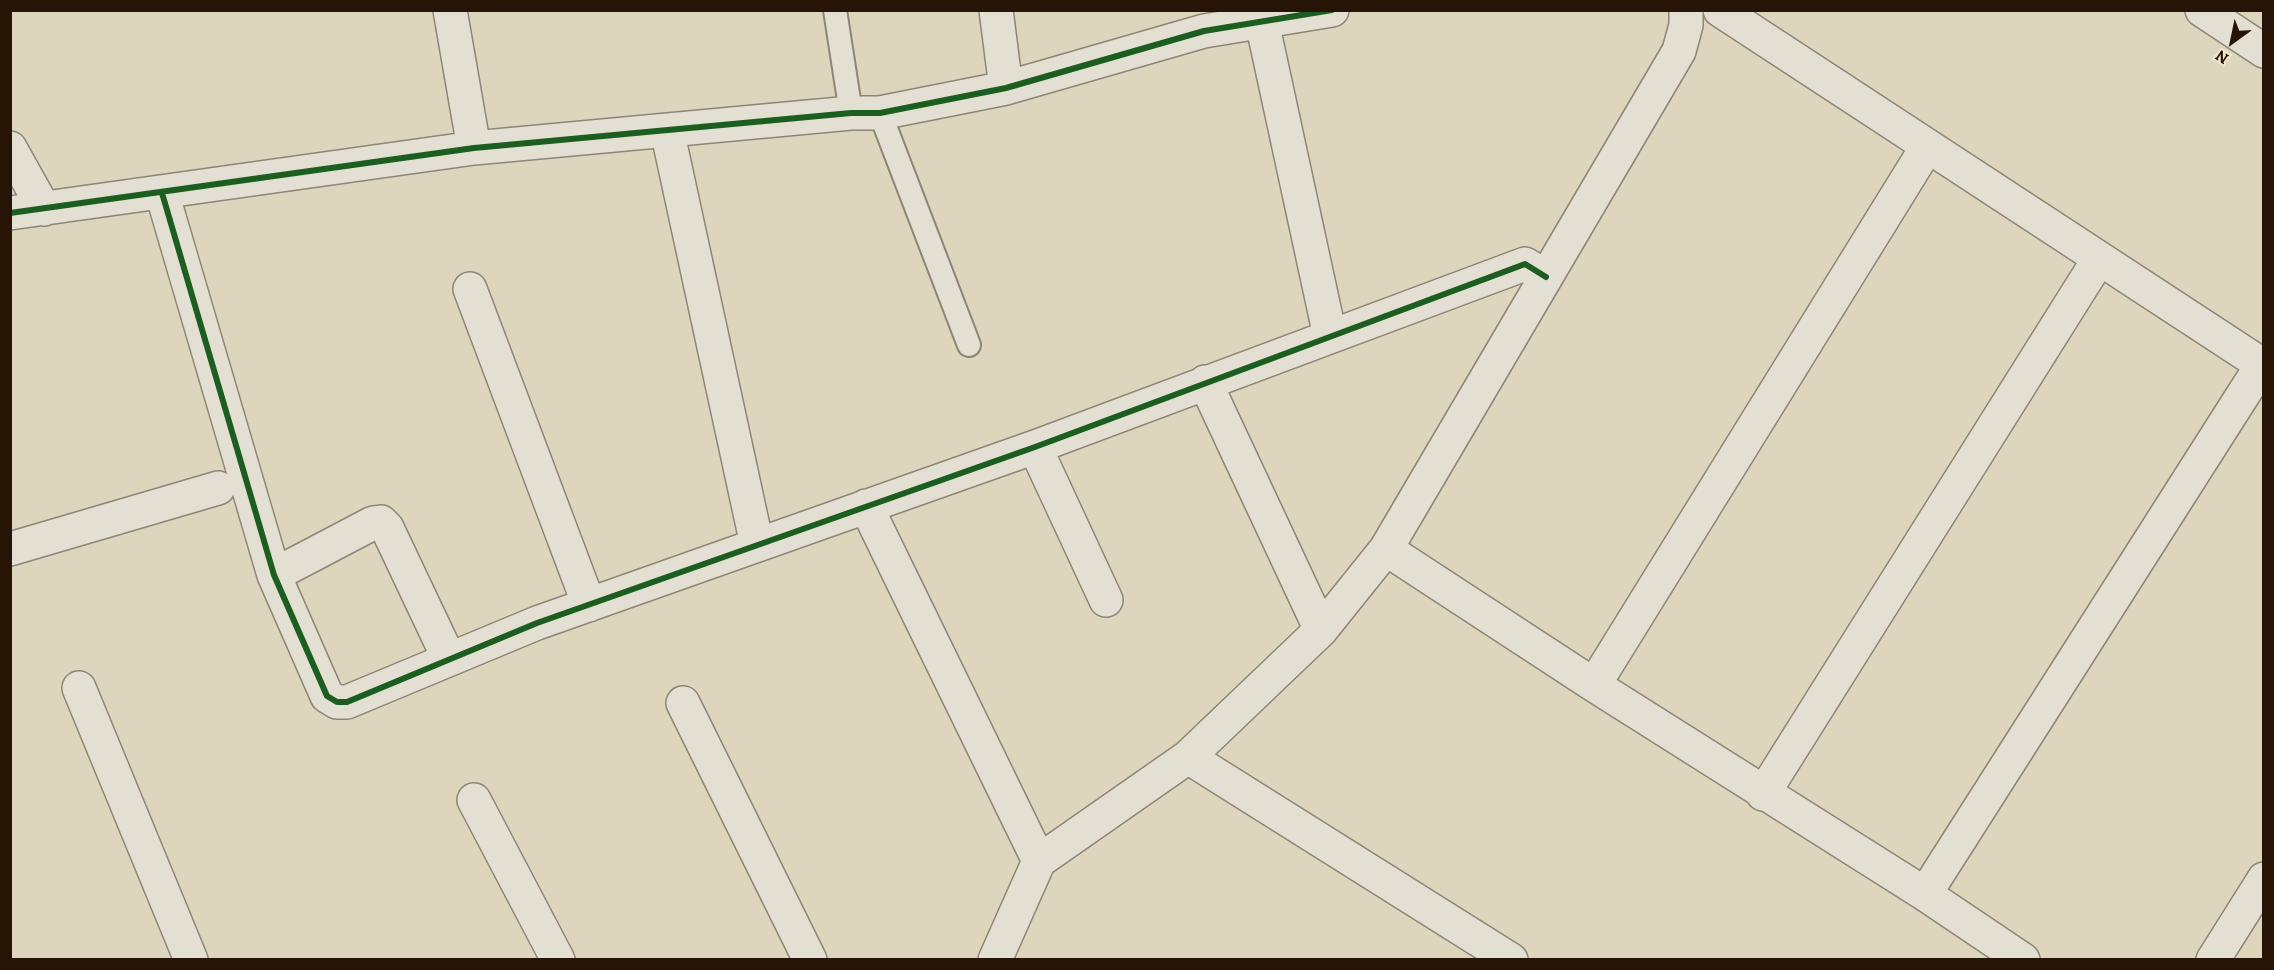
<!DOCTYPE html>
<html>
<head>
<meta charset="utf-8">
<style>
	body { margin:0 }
	#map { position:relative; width:2274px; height:970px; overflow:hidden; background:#ddd5bc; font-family:Alegreya,serif }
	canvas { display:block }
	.frame { position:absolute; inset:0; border:12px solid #261507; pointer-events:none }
	.north { position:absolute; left:2202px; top:12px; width:60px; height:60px; -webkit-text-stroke:4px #f1e8ca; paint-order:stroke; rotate:213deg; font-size:16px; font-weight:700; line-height:24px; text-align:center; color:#261507 }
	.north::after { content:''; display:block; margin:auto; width:21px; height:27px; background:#261507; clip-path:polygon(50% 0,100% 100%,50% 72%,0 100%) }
</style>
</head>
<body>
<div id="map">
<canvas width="2274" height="970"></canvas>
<div class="frame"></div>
<div class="north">N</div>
</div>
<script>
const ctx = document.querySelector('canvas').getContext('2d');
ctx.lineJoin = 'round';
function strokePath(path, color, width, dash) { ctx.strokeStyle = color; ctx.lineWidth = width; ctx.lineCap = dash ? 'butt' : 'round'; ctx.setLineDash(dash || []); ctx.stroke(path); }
const service = new Path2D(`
	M835,10l16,103
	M880,113l89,232`);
const minor = new Path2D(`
	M450,10l24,138
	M996,10l10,78
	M1720,10l544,356
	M2202,10l62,41
	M1262,22l68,314
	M667,130l90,415
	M10,148l34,61
	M162,193l112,382 53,121 10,6h10l190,-79 498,-176 490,-183 21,13
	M10,213l464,-65 377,-35h29l126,-25 198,-57 128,-21
	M470,289l119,316
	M1205,382l116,248
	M1035,447l71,153
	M866,506l173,355
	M10,549l208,-61
	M1386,549l208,136 331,209 98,66
	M274,575l99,-52 8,-1 6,6 62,131
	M1594,685l333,-538
	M79,688l112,272
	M683,703l127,257
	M1188,757l323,203
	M1763,794l336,-535
	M474,800l84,160
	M1925,894l337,-529
	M995,960l44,-99 149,-104 133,-127 65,-81 293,-498 7,-26v-15
	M2213,960l51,-81`);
strokePath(service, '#8d8676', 26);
strokePath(minor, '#8d8676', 36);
strokePath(service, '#e3dfd3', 22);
strokePath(minor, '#e3dfd3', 33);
strokePath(new Path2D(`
	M162,193l112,382 53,121 10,6h10l190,-79 498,-176 490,-183 21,13
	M10,213l464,-65 377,-35h29l126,-25 198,-57 128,-21`), '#1b5e20', 6);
</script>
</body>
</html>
